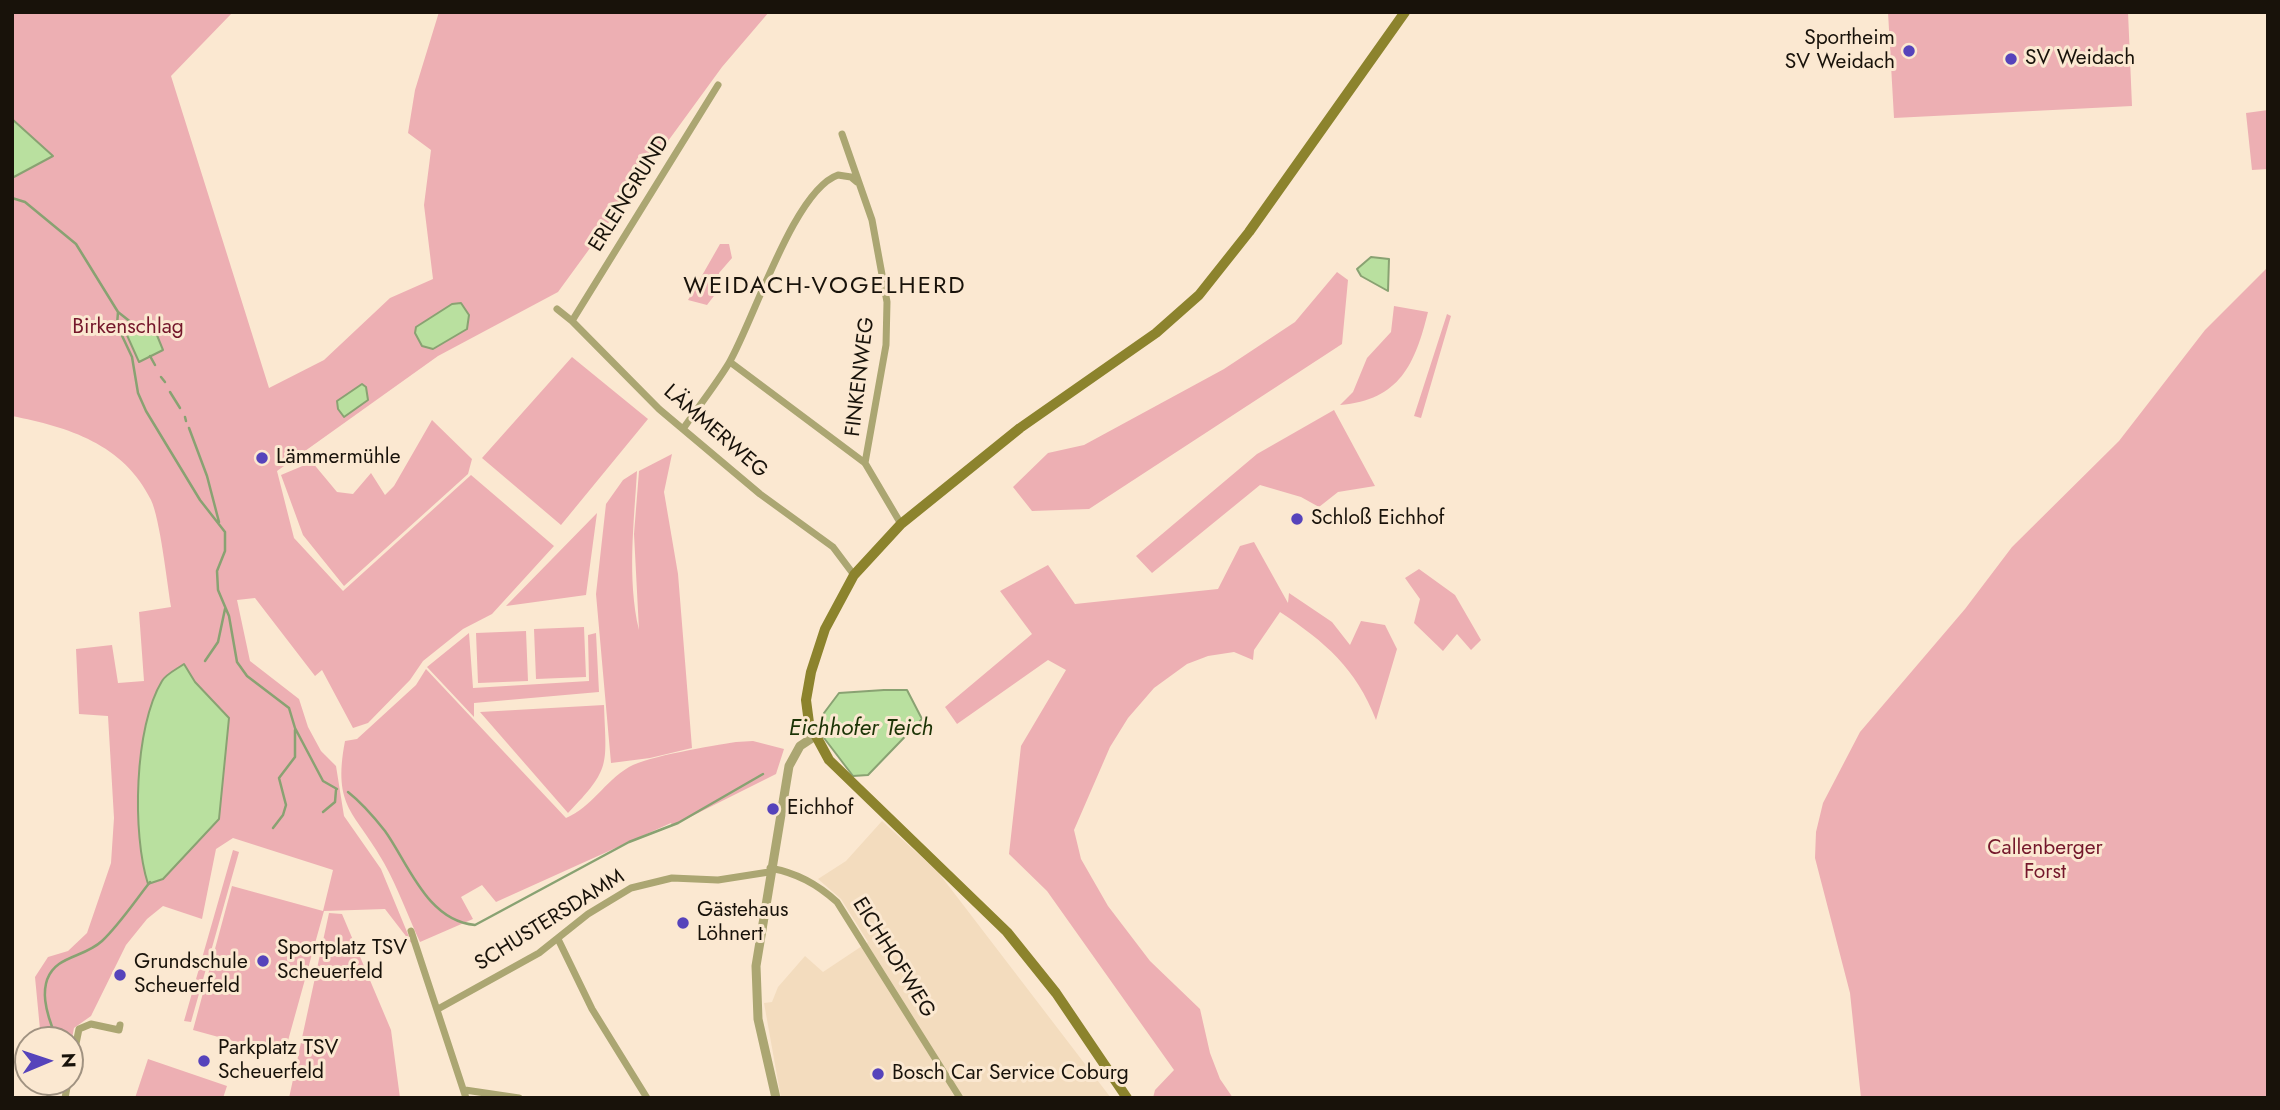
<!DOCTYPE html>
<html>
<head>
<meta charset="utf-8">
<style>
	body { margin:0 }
	#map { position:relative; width:2280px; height:1110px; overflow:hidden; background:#fbe8d1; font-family:Jost,sans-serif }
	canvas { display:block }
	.frame { position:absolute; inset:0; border:14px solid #18120a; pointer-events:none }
	.north { position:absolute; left:14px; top:1026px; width:70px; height:70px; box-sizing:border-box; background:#fbe8d1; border:2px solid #a09281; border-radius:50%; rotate:88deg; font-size:19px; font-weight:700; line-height:28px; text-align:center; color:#18120a }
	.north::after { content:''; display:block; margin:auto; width:24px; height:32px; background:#5643bb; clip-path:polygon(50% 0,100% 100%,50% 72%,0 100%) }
</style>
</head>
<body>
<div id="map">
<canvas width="2280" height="1110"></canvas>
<div class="frame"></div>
<div class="north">N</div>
</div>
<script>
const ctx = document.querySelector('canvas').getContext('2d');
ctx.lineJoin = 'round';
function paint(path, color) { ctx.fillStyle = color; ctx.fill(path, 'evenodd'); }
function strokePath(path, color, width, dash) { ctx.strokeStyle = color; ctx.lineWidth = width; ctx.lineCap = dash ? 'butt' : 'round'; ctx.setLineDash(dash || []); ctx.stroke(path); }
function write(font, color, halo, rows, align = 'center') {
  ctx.font = font + ' Jost,sans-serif'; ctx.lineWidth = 6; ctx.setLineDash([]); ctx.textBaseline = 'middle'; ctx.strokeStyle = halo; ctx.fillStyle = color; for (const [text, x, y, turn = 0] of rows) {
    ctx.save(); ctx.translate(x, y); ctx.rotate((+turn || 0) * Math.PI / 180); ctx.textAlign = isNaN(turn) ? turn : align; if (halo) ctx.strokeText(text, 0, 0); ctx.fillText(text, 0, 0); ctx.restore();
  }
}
paint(new Path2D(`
	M882,821l56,51 173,226h-330l-17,-95 8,-1 6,-15 27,-31 18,16 45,-30 -27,-43 -23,-20 28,-18z`), '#f3dcbe');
paint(new Path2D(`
	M12,12h221l-62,64 98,312 55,-28 66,-62 43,-19 -9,-74 7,-55 -23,-17 7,-43 24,-78h330l-47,55 -164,225 -120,64 -161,115 17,67 49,53 128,-116 83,71 -62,68 -29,15 -40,32 -13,19 -42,43 -15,5 -31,-58 -7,6 -60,-78 -18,2 13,61 49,38 9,28 13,24 15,15 8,50 37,53 31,75 -27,-35 -61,2 -40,144 -91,-25 39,-144 91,25 10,-41 -100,-32 -17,11 -14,70 -39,-13 -16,13 -21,26 -35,71 -17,12 -4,20v-8h-29l-6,-63 13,-20 20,-6 19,-18 24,-70 3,-45 -6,-102 -29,-2 -3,-65 36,-4 6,38 26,-2 -5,-69 32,-5c-4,-25 -11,-88 -20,-107 -27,-56 -83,-73 -139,-84v-238l41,-22 -41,-37z
	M1888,12h240l4,94 -238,12z
	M2268,110v59l-16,1 -6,-57z
	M720,244h9l3,14 -13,15 1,15 -13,17 -19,-5z
	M2268,267v831h-407l-11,-105 -35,-135 1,-26 7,-29 37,-71 105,-123 47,-62 107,-106 86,-111z
	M1337,272l11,8 -6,64 -253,165 -57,2 -19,-24 35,-34 36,-8 140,-76 71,-47z
	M1394,306l34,6c-13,52 -28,88 -88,93l13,-13 14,-34 24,-26z
	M1447,314l4,2 -30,102 -7,-2z
	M572,357l76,62 -87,106 -79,-67z
	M1334,410l41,76 -37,6 -19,15 -18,-10 -41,-12 -108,88 -16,-17 121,-102z
	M432,420l40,39 -4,15 -124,112 -41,-51 -22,-60 31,-13 25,30 16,2 18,-21 14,22 9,-9z
	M672,454l-8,38 14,82 14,174 -42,10 -39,5 -15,-169 10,-90 17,-24 14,-9c-3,52 -10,108 2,159l-5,-96 5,-63z
	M597,513l-11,82 -80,11z
	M1254,542l34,61 1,-10 43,29 18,23 11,-24 24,4 12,24 -21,71c-20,-52 -51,-78 -96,-108l-26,38 -1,10 -19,-8 -26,4 -21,8 -33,24 -26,30 -18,29 -36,83 7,29 27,47 42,55 50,48 10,44 10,26 13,19h-80l2,-8 19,-20 -127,-179 -38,-37 12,-108 45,-76 -18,-10 -91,64 -12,-17 87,-73 -32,-43 48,-26 27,39 143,-15 22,-43z
	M1419,569l36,26 26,45 -10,10 -14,-16 -14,17 -29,-28 6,-24 -15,-21z
	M584,627l2,50 -50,2 -2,-50z
	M526,631l2,50 -50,2 -2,-50z
	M469,633l4,55 116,-7 -1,-46 8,-2 3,59 -125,11v14l-47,-50z
	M426,669l140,149c26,-11 38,-36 63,-51 19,-11 83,-21 107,-25l17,-1 31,8 -8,25 -104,52 -1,-3 -175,79 -14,-17 -21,12 12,22 -53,23c-12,-26 -22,-54 -36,-79 -28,-51 -52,-54 -39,-122l12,-2 59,-54z
	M604,705c2,60 8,63 -36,108l-88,-101z
	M233,850l6,2 -48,170 -7,-1z
	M329,913l13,1 49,116 9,68h-111z
	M148,1059l79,27 -4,12h-88z`), '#edafb3');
const water = new Path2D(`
	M12,119l41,37 -41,22z
	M1371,257l18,2 -1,32 -27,-15 -4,-7z
	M461,303l8,12 -2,14 -34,20 -11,-3 -7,-13 1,-6 36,-23z
	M150,318l13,32 -24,12 -13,-29z
	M362,384l4,3 2,13 -24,17 -6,-8 -1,-8z
	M184,664l11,18 34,36 -10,101 -56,60 -15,5c-16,-50 -14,-157 14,-203 4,-7 15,-12 22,-17z
	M884,690h23l15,29 -54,56 -15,1 -32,-42 3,-21 15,-20z`);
paint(water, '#b9e09f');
strokePath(water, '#89a272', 2);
strokePath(new Path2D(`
	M12,198l13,4 51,42 42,68 19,15
	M118,312l-1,13 15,32 6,36 8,18 54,89 25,32v19l-8,20 1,19 11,26 8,46 10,14 42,32 6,20 28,53 14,8
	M150,356l5,9
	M161,377l4,5
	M170,392l10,16
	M185,417l1,4
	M189,428l18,48 12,46
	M205,661l13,-19 7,-33
	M348,792c14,11 26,25 37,39 23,32 42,90 90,94l154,-83 49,-19 85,-49
	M323,812l12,-10 1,-12
	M273,828l10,-13 3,-10 -7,-27 16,-21v-27
	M57,1040c-9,-22 -23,-58 2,-76 13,-9 30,-11 43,-23 17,-16 33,-40 48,-59
	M47,1098l5,-16`), '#89a272', 2.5);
strokePath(new Path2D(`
	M842,134l30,86 15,82 -1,43 -21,118
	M557,309l15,12 87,88 101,85 73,53 21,28
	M572,321l146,-236
	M730,362l135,101 36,61
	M683,429c15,-22 32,-43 46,-66 25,-43 65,-173 109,-188l13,2 6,5
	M770,868c27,5 47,16 67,34l123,196
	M411,931l55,167
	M558,939l34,70 55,89
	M438,1009l101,-56 49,-39 43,-26 41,-10 46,2 51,-8
	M70,1073l9,-44 12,-5 28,6 1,-5
	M465,1090l54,8
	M65,1098l3,-16`), '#aba672', 7);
strokePath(new Path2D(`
	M776,1098l-18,-79 -2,-53 33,-200 11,-20 15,-10`), '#aba672', 9);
strokePath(new Path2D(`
	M1127,1098l-71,-105 -49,-61 -178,-172 -20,-37 -3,-23 5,-28 14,-43 29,-54 47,-51 119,-96 136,-95 43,-38 50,-63 156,-220`), '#8c832d', 10);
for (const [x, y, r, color] of [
	[1909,51,7,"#5643bb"],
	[2011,59,7,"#5643bb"],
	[262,458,7,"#5643bb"],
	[1297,519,7,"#5643bb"],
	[773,809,7,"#5643bb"],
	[683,923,7,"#5643bb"],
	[263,961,7,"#5643bb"],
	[120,975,7,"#5643bb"],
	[204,1061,7,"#5643bb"],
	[878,1074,7,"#5643bb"]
]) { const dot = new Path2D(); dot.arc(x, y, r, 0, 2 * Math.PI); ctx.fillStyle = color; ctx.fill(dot); strokePath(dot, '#fbe8d1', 2.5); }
write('21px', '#18120a', '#fbe8d1', [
	["Sportheim",1895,39,"right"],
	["SV Weidach",1895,63,"right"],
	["SV Weidach",2025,59],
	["Lämmermühle",276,458],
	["Schloß Eichhof",1311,519],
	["Eichhof",787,809],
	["Gästehaus",697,911],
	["Löhnert",697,935],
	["Sportplatz TSV",277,949],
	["Scheuerfeld",277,973],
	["Grundschule",134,963],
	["Scheuerfeld",134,987],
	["Parkplatz TSV",218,1049],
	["Scheuerfeld",218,1073],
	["Bosch Car Service Coburg",892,1074]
], 'left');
write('21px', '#18120a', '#fbe8d1', [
	["ERLENGRUND",630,194,-58],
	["FINKENWEG",861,377,-83],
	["LÄMMERWEG",715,432,41],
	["SCHUSTERSDAMM",550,921,-32],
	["EICHHOFWEG",893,958,58]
]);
write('21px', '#74172b', '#fbe8d1', [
	["Birkenschlag",128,328],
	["Callenberger",2045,849],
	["Forst",2045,873]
]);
write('italic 23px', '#1c3406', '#fbe8d1', [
	["Eichhofer Teich",861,729]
]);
ctx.letterSpacing = '2px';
write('24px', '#18120a', '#fbe8d1', [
	["WEIDACH-VOGELHERD",825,287]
]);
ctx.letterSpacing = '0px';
</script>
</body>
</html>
